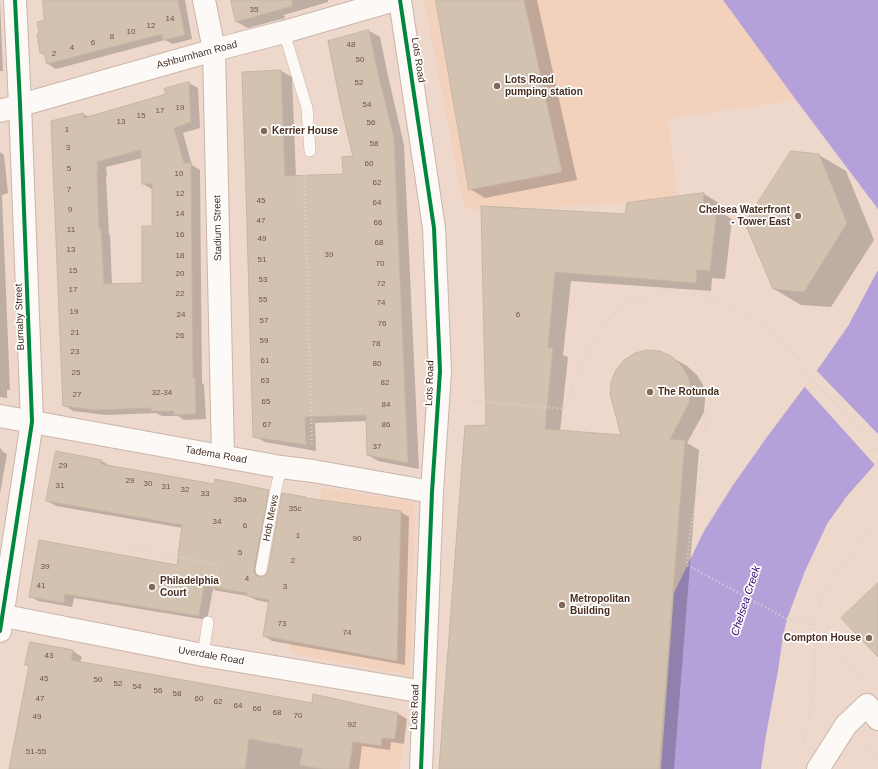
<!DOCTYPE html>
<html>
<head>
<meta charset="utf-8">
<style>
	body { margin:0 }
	canvas { display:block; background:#edd8cb }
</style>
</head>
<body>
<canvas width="878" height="769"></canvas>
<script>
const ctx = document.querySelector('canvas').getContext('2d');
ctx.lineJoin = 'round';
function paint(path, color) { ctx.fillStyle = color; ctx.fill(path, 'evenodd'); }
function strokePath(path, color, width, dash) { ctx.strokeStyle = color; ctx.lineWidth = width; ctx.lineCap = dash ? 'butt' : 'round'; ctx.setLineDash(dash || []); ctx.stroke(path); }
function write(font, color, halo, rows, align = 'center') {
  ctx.font = font + ' Helvetica,sans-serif'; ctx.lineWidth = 3.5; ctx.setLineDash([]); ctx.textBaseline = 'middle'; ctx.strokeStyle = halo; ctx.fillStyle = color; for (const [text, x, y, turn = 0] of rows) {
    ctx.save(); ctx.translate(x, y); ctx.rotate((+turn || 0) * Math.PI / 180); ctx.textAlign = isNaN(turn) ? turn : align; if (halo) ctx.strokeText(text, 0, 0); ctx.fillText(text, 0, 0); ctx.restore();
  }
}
paint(new Path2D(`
	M424,0h299l73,100 -128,19 10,78 -51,6 -38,3 -78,2 -30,2 -17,-2z
	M322,488l93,14 -5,173 -121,-22z
	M313,694l93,20 -6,55h-79l-22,-4z`), '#f2d1bd');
paint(new Path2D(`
	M723,0h155v209l-82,-109z
	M878,270v191l-31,35 -20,28 -22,47 -18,48 -4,17 -5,35 -12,64 -5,34h-100l13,-176 30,-62 29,-46 34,-48 56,-75 25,-36z`), '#b4a1da');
paint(new Path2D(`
	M815,369l63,65v30l-2,2 -73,-81z`), '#edd8cb');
paint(new Path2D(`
	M0,0l3,71h-3z
	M44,0h141l7,39 -19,5 -8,-4 -109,29 -8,-5 -2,-9 -5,-2 -1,-19 5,-13z
	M232,0h96v2l-44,13 1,3 -37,10 -11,-6z
	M437,0h100l40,180 -92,18 -15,-9z
	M369,31l11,6 8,39 16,69 15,324 -41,-8 -10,-6 -1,-34 -52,2 1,28 -51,-9 -11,-6 -11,-363 38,-2 11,6 4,100 48,-2 10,-18 -25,-115z
	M189,83l9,5 2,40 -17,5 9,32 8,5 2,213 2,1 2,35 -22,1 -6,-4h-16l-6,-3 -50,2 -33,-4 -9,-6 -12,-283 31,-8 7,3 77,-22zM142,158l1,26 9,5 1,38 -9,57 -32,1 -2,-50 -1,-1 -3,-58h1l-1,-9z
	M0,152l4,3 4,38 -6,2 8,195h-3v8l-7,-1z
	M819,155l27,16 28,69 -43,67 -30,-2 -27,-16z
	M704,194l15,9 -1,8 14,8 -7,60 -13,-1 -1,13 -140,-10 -8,74 5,2 -8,75 62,4 49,-79 16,9 10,9 6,10 2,14 -1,13 -17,31 12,7 -25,319h-234l47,-343 -5,-219 144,8 2,-11z
	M0,448l2,2v1l5,3 -7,40z
	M57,452l45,9 8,5v1l105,19 53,5 9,5 -15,78 1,4 4,-3 39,-78 2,2 93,13 8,5 -4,148 -133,-24 -8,-5 6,-33 -14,-3 -8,-4 -35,-6 -6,30 -133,-22 -2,9 -34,-6 -8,-5 148,-30 5,-38 -127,-22 -8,-5z
	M73,651l9,6 -2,5 232,42 86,10 9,5 -3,25 -13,-2 -1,8 -28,-4 -3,23h-350l21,-102 -4,-3z`), '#0003');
const building = new Path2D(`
	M43,0h135l7,35 -22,5 -1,-6 -115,30 -3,-11h-4l-3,-19 2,-1 -2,-11 7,-2z
	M231,0h61l1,6 -57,16z
	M436,0h88l38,172 -93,18z
	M369,30l8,39 17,69 14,325 -41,-8 -1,-40 -61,2 1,28 -53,-8 -7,-246 -4,-119 39,-2 4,106 58,-2 -1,-17 11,-1 -11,-45 -14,-70z
	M189,82l2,40 -17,6 10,35h7l2,215h2l1,36 -22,1v-4h-23v-3l-55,2 -33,-4 -12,-285 32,-8 1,5 82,-24 -2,-5zM141,150l1,34h10v42h-10v57l-38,1 -3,-55h-2l-2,-58h1l-1,-9z
	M791,151l28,3 28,69 -43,69 -31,-3 -28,-66z
	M704,193l-1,16h14l-7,62 -13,-1 -1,13 -141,-11 -7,76h5l-8,81 76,6 -11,-41 1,-12 5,-12 8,-10 11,-7 12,-3 13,1 11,5 10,9 7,11 3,13 -2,14 -19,36 15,1 -26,329h-220l26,-343 21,-1 -5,-219 144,8 2,-11z
	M56,451l46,9 -1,4 113,20 1,-5 54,11 -15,79v3l2,3 4,2 4,-1 2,-1 2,-4 14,-78 24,4v1l95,13 -4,150 -134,-25 6,-36 -22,-4v-3l-43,-7 -5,30 -134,-22 -1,9 -35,-6 10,-57 138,25 5,-40 -136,-24z
	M878,583v74l-37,-39z
	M30,642l43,8 -2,10 241,43 1,-9 85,19 -3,26 -13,-1 -1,8 -28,-4 -4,27h-28l-22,-4 4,-16 -54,-10 -4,30h-236l20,-104h-4z`);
paint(building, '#d4c2b1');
strokePath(building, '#c6b5a4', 1);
const lane = new Path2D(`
	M284,32l23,76 3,43
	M261,570l13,-72 7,-31
	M203,655l5,-33`);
const street = new Path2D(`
	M204,0l10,50 9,406
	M0,111l214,-61 70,-18 111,-32
	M0,416l281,51 32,4 119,21
	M0,615l203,40 221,37
	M0,631l32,-209 -12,-318 -5,-104
	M818,769l28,-44 21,-20 11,14`);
const secondary = new Path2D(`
	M400,0l34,228 6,143 -8,121 -11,277`);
strokePath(lane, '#cab5a8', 12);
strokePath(street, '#cab5a8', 24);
strokePath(secondary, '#cab5a8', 24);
strokePath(new Path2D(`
	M304,167l8,279
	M461,400l103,9 26,-64 31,-40 46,-15 43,7 37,19 24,13 25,27 5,11 77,83
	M707,411l-7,69 -10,51 -3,34 100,54 26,6 29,29 19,28
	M128,546l90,19 -7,38
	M803,745l6,-27 5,-33 1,-34 -2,-26 9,-30 18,-28 26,-32 12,-11
	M867,749l7,-6
	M858,753l9,-4 11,6`), '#d9d3cf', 2.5, [1, 3]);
strokePath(lane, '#fcf9f7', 11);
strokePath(street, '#fcf9f7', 22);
strokePath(secondary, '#fcf9f7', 22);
strokePath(new Path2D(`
	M400,0l34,228 6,143 -8,121 -11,277
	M0,631l32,-209 -12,-318 -5,-104`), '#00873e', 4);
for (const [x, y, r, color] of [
	[497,86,4,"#816a5b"],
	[264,131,4,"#816a5b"],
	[798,216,4,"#816a5b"],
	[650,392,4,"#816a5b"],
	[152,587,4,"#816a5b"],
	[562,605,4,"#816a5b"],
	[869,638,4,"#816a5b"]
]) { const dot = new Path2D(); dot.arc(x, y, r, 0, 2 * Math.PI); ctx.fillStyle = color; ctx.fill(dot); strokePath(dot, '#fefefe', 1.5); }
write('8px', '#6c5445', null, [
	["35",254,10],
	["14",170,19],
	["12",151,26],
	["10",131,32],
	["8",112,37],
	["6",93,43],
	["48",351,45],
	["4",72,48],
	["2",54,54],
	["50",360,60],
	["52",359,83],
	["54",367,105],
	["19",180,108],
	["17",160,111],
	["15",141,116],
	["13",121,122],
	["56",371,123],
	["1",67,130],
	["58",374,144],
	["3",68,148],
	["60",369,164],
	["5",69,169],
	["10",179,174],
	["62",377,183],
	["7",69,190],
	["12",180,194],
	["45",261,201],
	["64",377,203],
	["9",70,210],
	["14",180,214],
	["47",261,221],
	["66",378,223],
	["11",71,230],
	["16",180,235],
	["49",262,239],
	["68",379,243],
	["13",71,250],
	["39",329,255],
	["18",180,256],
	["51",262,260],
	["70",380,264],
	["15",73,271],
	["20",180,274],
	["53",263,280],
	["72",381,284],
	["17",73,290],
	["22",180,294],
	["55",263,300],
	["74",381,303],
	["19",74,312],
	["24",181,315],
	["6",518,315],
	["57",264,321],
	["76",382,324],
	["21",75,333],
	["26",180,336],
	["59",264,341],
	["78",376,344],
	["23",75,352],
	["61",265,361],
	["80",377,364],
	["25",76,373],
	["63",265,381],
	["82",385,383],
	["32-34",162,393],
	["27",77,395],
	["65",266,402],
	["84",386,405],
	["67",267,425],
	["86",386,425],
	["37",377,447],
	["29",63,466],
	["29",130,481],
	["30",148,484],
	["31",60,486],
	["31",166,487],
	["32",185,490],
	["33",205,494],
	["35a",240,500],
	["35c",295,509],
	["34",217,522],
	["6",245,526],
	["1",298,536],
	["90",357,539],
	["5",240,553],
	["2",293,561],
	["39",45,567],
	["4",247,579],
	["41",41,586],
	["3",285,587],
	["73",282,624],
	["74",347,633],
	["43",49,656],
	["45",44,679],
	["50",98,680],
	["52",118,684],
	["54",137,687],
	["56",158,691],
	["58",177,694],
	["47",40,699],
	["60",199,699],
	["62",218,702],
	["64",238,706],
	["66",257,709],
	["68",277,713],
	["70",298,716],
	["49",37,717],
	["92",352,725],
	["51-55",36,752]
]);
write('10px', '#472e1f', '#fefefe', [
	["Ashburnham Road",197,55,-15],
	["Lots Road",418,60,81],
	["Stadium Street",218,228,-91],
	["Burnaby Street",20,317,-92],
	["Lots Road",430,383,-88],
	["Tadema Road",216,455,10],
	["Hob Mews",271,518,-79],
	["Uverdale Road",211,656,10],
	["Lots Road",415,707,-88]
]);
write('bold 10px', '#472e1f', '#fefefe', [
	["Lots Road",505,80],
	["pumping station",505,92],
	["Kerrier House",272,131],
	["Chelsea Waterfront",790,210,"right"],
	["- Tower East",790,222,"right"],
	["The Rotunda",658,392],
	["Philadelphia",160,581],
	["Court",160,593],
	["Metropolitan",570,599],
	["Building",570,611],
	["Compton House",861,638,"right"]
], 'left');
write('italic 11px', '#31006d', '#fefefe', [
	["Chelsea Creek",746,601,-72]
]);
</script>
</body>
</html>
